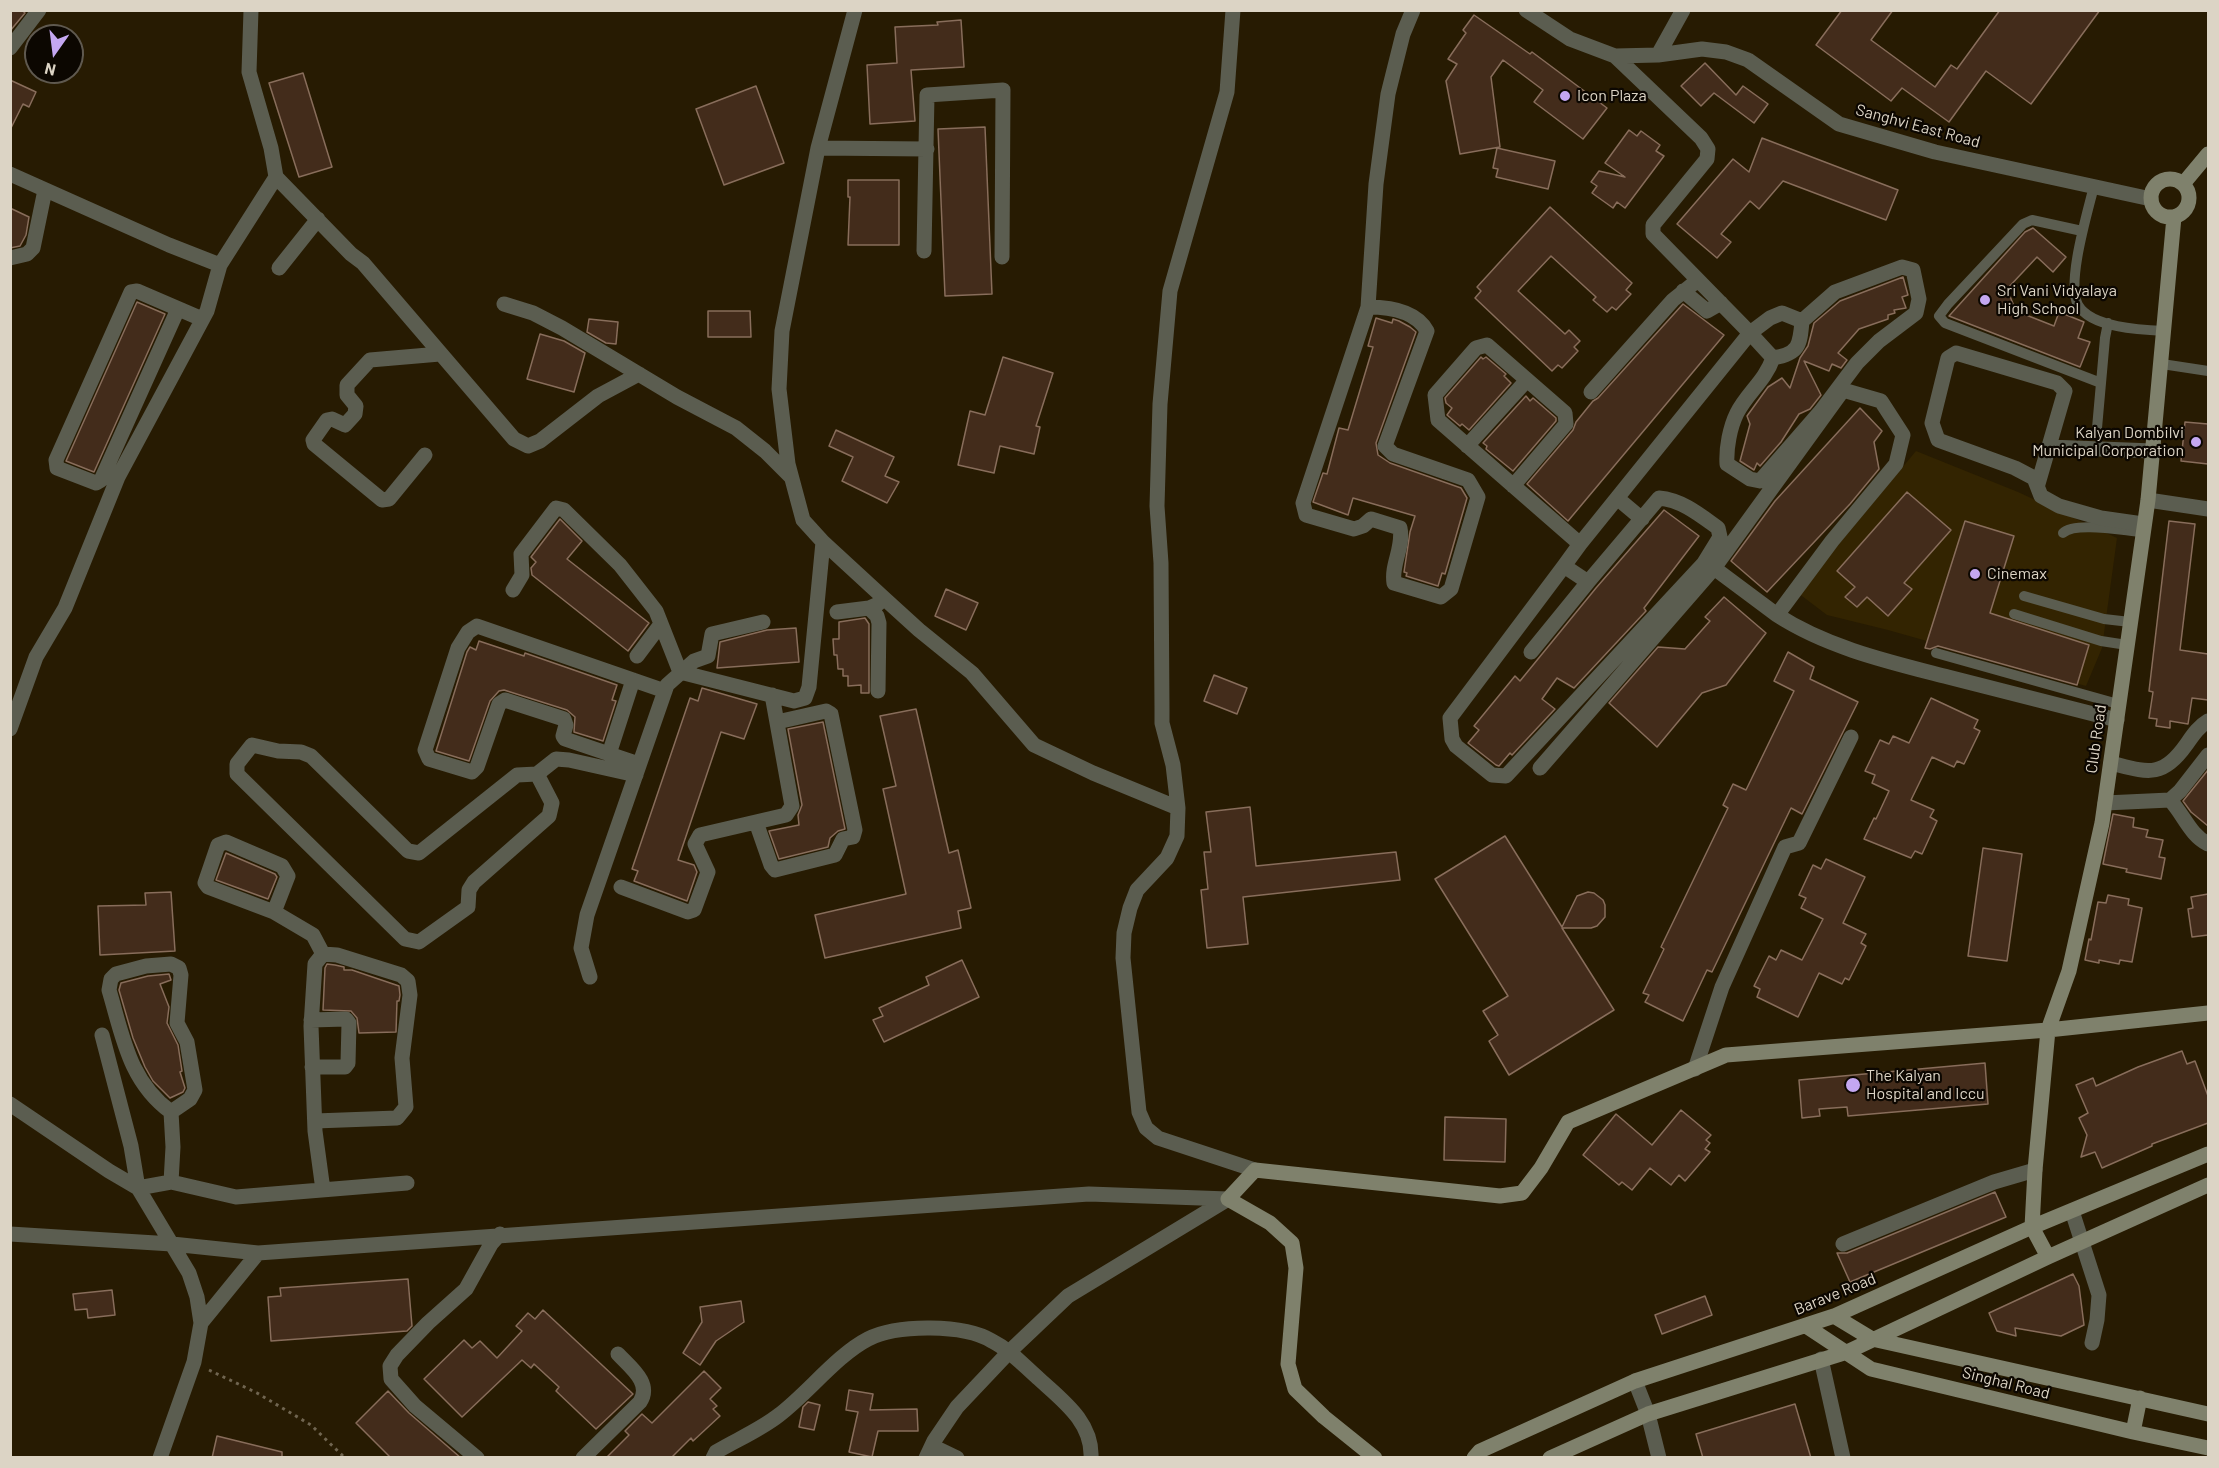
<!DOCTYPE html>
<html>
<head>
<meta charset="utf-8">
<style>
	body { margin:0 }
	#map { position:relative; width:2219px; height:1468px; overflow:hidden; background:#271b02; font-family:Barlow,sans-serif }
	canvas { display:block }
	.frame { position:absolute; inset:0; border:12px solid #dcd4c5; pointer-events:none }
	.north { position:absolute; left:24px; top:24px; width:60px; height:60px; box-sizing:border-box; background:#0c0701; border:2px solid #5f594f; border-radius:50%; rotate:194deg; font-size:16px; font-weight:700; line-height:24px; text-align:center; color:#dcd4c5 }
	.north::after { content:''; display:block; margin:auto; width:21px; height:27px; background:#c4a7f1; clip-path:polygon(50% 0,100% 100%,50% 72%,0 100%) }
</style>
</head>
<body>
<div id="map">
<canvas width="2219" height="1468"></canvas>
<div class="frame"></div>
<div class="north">N</div>
</div>
<script>
const ctx = document.querySelector('canvas').getContext('2d');
ctx.lineJoin = 'round';
function paint(path, color) { ctx.fillStyle = color; ctx.fill(path, 'evenodd'); }
function strokePath(path, color, width, dash) { ctx.strokeStyle = color; ctx.lineWidth = width; ctx.lineCap = dash ? 'butt' : 'round'; ctx.setLineDash(dash || []); ctx.stroke(path); }
function write(font, color, halo, rows, align = 'center') {
  ctx.font = font + ' Barlow,sans-serif'; ctx.lineWidth = 4.5; ctx.setLineDash([]); ctx.textBaseline = 'middle'; ctx.strokeStyle = halo; ctx.fillStyle = color; for (const [text, x, y, turn = 0] of rows) {
    ctx.save(); ctx.translate(x, y); ctx.rotate((+turn || 0) * Math.PI / 180); ctx.textAlign = isNaN(turn) ? turn : align; if (halo) ctx.strokeText(text, 0, 0); ctx.fillText(text, 0, 0); ctx.restore();
  }
}
paint(new Path2D(`
	M1916,451l102,41 99,46 -15,110 -16,38 -198,-56 -61,-15 -29,-22z`), '#332401');
const building = new Path2D(`
	M10,10h12l3,3 -15,18z
	M1842,10h51l-22,30 64,47 16,-22 6,4 43,-59h100l-69,94 -45,-33 -37,51 -47,-34 -11,13 -75,-56z
	M1474,15l56,39 2,-2 75,56 -24,31 -49,-37 9,-12 -40,-30 -12,17 9,70 -40,7 -14,-73 11,-17 -9,-5 18,-26 -3,-3z
	M961,20l3,47 -53,3 4,51 -45,3 -3,-59 30,-2 -2,-36 43,-2 -1,-3z
	M1705,63l31,32 7,-9 25,18 -14,19 -40,-30 -13,13 -20,-20z
	M303,73l29,94 -33,10 -30,-94z
	M10,80l26,12 -7,15 -6,-3 -13,26z
	M756,86l28,77 -60,22 -28,-76z
	M985,127l7,167 -47,2 -7,-167z
	M1629,130l8,6 4,-5 19,14 -4,6 8,5 -39,52 -8,-6 -4,6 -21,-15 5,-7 -6,-4 8,-11 26,6 -20,-14z
	M1762,138l136,52 -12,30 -103,-39 -24,28 -9,-8 -29,33 10,8 -14,16 -40,-34 56,-65 16,13z
	M1497,148l58,13 -7,28 -52,-12 2,-8 -5,-1z
	M848,180h51v65h-51l2,-48h-2z
	M1550,207l82,76 -6,7 5,4 -15,16 -4,-3 -5,5 -14,-12 3,-3 -45,-41 -33,35 47,43 4,-4 11,11 -6,6 4,4 -16,17 -4,-3 -6,6 -77,-73 6,-7 -4,-4z
	M10,208l19,9 -3,18 -6,11 -10,2z
	M2033,228l33,29 -13,15 -16,-15 -30,32 9,22 38,15 5,-14 25,10 -6,16 12,4 -10,25 -131,-51 76,-84z
	M1903,277l5,18 -6,2 4,11 -12,2 1,3 -7,2v4l-29,10 -21,24 9,7 -6,8 -9,-4 -3,7 -25,-10 17,34 -11,14 -11,5 -18,28 -21,24 -3,-3 -3,7 -14,-9 10,-37 -3,-8 21,-29 14,-9 8,10 10,-30 8,-12 6,-23 26,-22z
	M137,302l28,12 -71,158 -28,-11z
	M1683,304l41,31 -156,186 -41,-37 46,-54 3,-8 17,-21 5,-3z
	M708,311h42l1,26h-43z
	M1376,318l16,5 1,-4 6,2 11,6 6,5 -40,111 2,12 12,8 71,25 6,10 -22,76 -3,-1 -4,13 -32,-10 1,-3 -3,-1 6,-40 5,-16 -62,-18 -5,17 -35,-13 10,-29 4,1 12,-46 9,2 25,-83 -5,-1z
	M589,319l29,3 -2,22 -10,-1 -19,-11z
	M540,334l24,7 21,12 -11,39 -47,-13z
	M1003,357l50,16 -17,53 4,1 -6,27 -34,-8 -6,27 -36,-8 12,-54 15,4z
	M1481,357l2,2 3,-2 20,17 -2,2 7,7 -42,47 -7,-6 -2,2 -13,-11 5,-7 -6,-5 -1,-5z
	M1526,396l4,5 3,-3 23,20v3l-43,50 -27,-22 1,-3 -4,-3z
	M1860,408l22,23 -8,11 5,27 -29,35 -83,88 -36,-31 44,-60z
	M2185,422l23,2v40l-27,-3z
	M836,430l58,27 -9,19 14,6 -12,21 -45,-22 11,-24 -24,-11z
	M1907,492l44,38 -47,53 8,6 -24,27 -21,-19 -10,10 -12,-10 10,-10 -18,-16z
	M1664,510l35,26 -55,72 2,3 -72,77 -17,-10 -15,21 13,10 -43,46 -2,-2 -11,13 -3,-1 -28,-22 11,-13 -5,-4 41,-50 5,5 76,-93z
	M560,519l22,22 -15,18 82,64 -21,28 -96,-76 -1,-7 5,-6 -5,-5z
	M1965,521l49,15 -24,77 99,32 -12,40 -139,-39 -8,3 -5,-1z
	M2169,521l26,3 -15,126 28,4v46l-16,-2 -4,26 -18,-3v7l-14,-2 1,-7 -8,-1 4,-26 -4,-1z
	M946,589l32,14 -12,27 -31,-14z
	M1724,597l42,36 -40,52 -24,8 -45,54 -48,-44 49,-56 27,2 25,-28 -5,-4z
	M865,618l4,6v69h-8v-8l-13,1v-10h-5v-7h-5l-1,-14h-3l-1,-16h6v-17z
	M796,628l3,34 -82,6 3,-26 47,-12z
	M479,641l45,15 1,-3 92,32 -5,15 4,1 -13,40 -29,-9 1,-15 -8,-7 -63,-20 -5,1 -9,10 -21,60 -33,-10 31,-99 3,-5 6,3z
	M1788,652l26,15 -4,12 48,23 -56,112 -11,-6 -79,164 -5,-2 -24,51 -38,-19 4,-7 -6,-2 21,-44 -3,-2 67,-139 -5,-3 10,-21 13,6 48,-99 -20,-10z
	M1214,675l33,13 -10,26 -33,-13z
	M702,688l55,16 -13,35 -23,-7 -43,128 16,5 3,7 -10,29 -53,-20 4,-10 -6,-2 58,-171 8,3z
	M1931,698l47,22 -4,8 6,3 -16,33 -7,-3 -3,6 -22,-10 -21,43 23,10 -4,7 7,4 -15,33 -7,-3 -4,7 -47,-19 10,-21 2,1 13,-28 -17,-8 3,-8 -10,-4 15,-31 9,4 4,-8 16,7z
	M916,709l33,144 9,-3 13,58 -13,3 3,17 -136,30 -10,-43 91,-21 -23,-105 13,-3 -16,-70z
	M823,722l22,107 -7,2 -8,7 -2,9 -49,12 -10,-28 30,-6 -1,-10 4,-10 -14,-76z
	M2208,770v56l-17,-14 -8,-11z
	M1250,807l6,59 140,-14 4,28 -157,17 5,47 -41,4 -6,-58 7,-1 -4,-37h7l-5,-40z
	M2113,814l21,4 -1,9 15,3 -2,7 17,3 -4,17 6,1 -4,21 -35,-7 1,-3 -24,-5z
	M1505,836l57,91 15,-31 11,-4 6,1 9,7 2,5v12l-8,9 -6,2h-29l52,82 -105,65 -20,-34 9,-6 -15,-24 25,-15 -73,-117z
	M1983,848l39,6 -15,107 -39,-5z
	M226,853l49,21 2,3 -9,22 -52,-19z
	M1826,859l39,18 -22,46 23,11 -5,9 5,3 -17,34 -4,-2 -3,6 -23,-11 -21,44 -41,-20 3,-8 -6,-3 15,-30 7,4 5,-10 21,10 21,-41 -22,-11 5,-10 -7,-3 14,-30 8,4z
	M171,892l4,59 -75,4 -2,-49 48,-1 -1,-12z
	M2208,894v41l-16,2 -4,-28 5,-1 -2,-11z
	M2108,895l21,4 -1,6 14,3 -10,54 -12,-2 -1,4 -20,-4v3l-14,-3 4,-21 2,1 7,-38 8,1z
	M962,960l17,37 -95,45 -11,-22 10,-4 -4,-8 50,-23 -3,-8z
	M327,964l8,1 9,2v3h8l47,16 1,9 -1,6h-2l-1,31 -37,1 -2,-15 -6,-7 -28,-1 2,-42z
	M169,974l2,6 -11,4 9,23 -2,16 11,22 4,26 -2,1 5,16 -2,4 -13,6 -17,-17 -8,-14 -12,-29 -14,-48 2,-7 27,-7z
	M2182,1051l5,13 8,-3 13,35v27l-56,21v2l-50,22 -7,-16 -14,5 6,-22 -8,-17 9,-5 -12,-28 17,-7 3,8 42,-19z
	M1985,1063l3,41 -140,12 -1,-9 -28,2 1,7 -18,2 -3,-38z
	M1681,1110l30,25 -5,5 4,3 -5,6 5,3 -25,29 -6,-6 -8,10 -21,-17 -18,22 -10,-8 -3,3 -36,-30 33,-41 36,31z
	M1445,1117l61,2 -1,43 -61,-2z
	M1995,1192l11,25 -156,65 -13,-29h10z
	M2073,1274l6,12 5,39 -23,11 -46,-8 1,8 -19,-5 -8,-18z
	M408,1279l4,47 -5,5 -136,10 -3,-44 13,-1 -1,-8z
	M112,1290l3,25 -27,3 -1,-9 -12,1 -2,-16z
	M1705,1296l7,19 -50,19 -7,-19z
	M741,1301l3,21 -28,19 -16,24 -17,-12 19,-31 -2,-15z
	M543,1310l90,84 -37,35 -40,-38 3,-4 -25,-23 -3,4 -9,-8 -60,57 -38,-38 40,-39 8,8 8,-7 17,17 25,-27 -6,-5 12,-13 7,6z
	M704,1371l17,17 -11,11 7,7 -4,3 7,7 -27,25 -2,-3 -20,20h-65l23,-23 -4,-4 17,-17 10,9z
	M849,1390l24,4 -3,16 47,-1 1,22h-40l-6,26 -23,-5 9,-40 -12,-2z
	M388,1391l21,22 52,45h-70l-35,-35z
	M808,1402l12,3 -6,25 -15,-3 4,-20z
	M1795,1404l16,54h-108l-7,-24z
	M217,1436l65,16v6h-70z`);
paint(building, '#432c1b');
strokePath(building, '#886d5b', 1.5);
strokePath(new Path2D(`
	M209,1370l48,23 54,32 34,33`), '#706550', 3, [3, 4.5]);
strokePath(new Path2D(`
	M2094,186c-6,25 -28,97 -16,119 13,23 64,25 87,26
	M2082,231l-50,-11 -9,4 -75,80 -9,12 6,7 156,60
	M2162,364l46,7
	M2097,428l8,-90 3,-15
	M2063,533c12,-12 62,-2 79,-1
	M2024,596l80,23 26,3
	M2014,614l87,27 26,4
	M1936,653l182,51`), '#5b5d50', 10);
strokePath(new Path2D(`
	M251,10l-2,62 22,76 5,29 75,77 12,9 151,176 14,7 12,-5 58,-45 41,-22
	M855,10l-37,138 -36,183 -3,58 9,75 15,56 20,22 63,58 33,30 53,43 62,72 59,28 85,35 -1,28 -10,22 -30,32 -7,18 -6,25 -1,25 16,154 7,16 12,10 97,32
	M1526,10l44,29 45,17 43,-1 44,-6 24,3 22,8 91,64 96,28 216,47
	M10,48l29,-38
	M1658,55l25,-45
	M818,148l109,1
	M10,174l159,71 51,20 56,-88
	M924,251l3,-156 76,-5 -1,167
	M10,258l17,-4 6,-6 12,-58
	M1902,267l11,3 6,29 -3,14 -37,28 -22,22 -36,48 -61,70 -10,-2 -23,-15c-1,-16 3,-37 10,-51 10,-20 28,-32 36,-55l-23,-25 20,-15 12,-5 20,8 33,-29z
	M279,268l39,-49
	M1683,291l24,20 14,-8
	M504,304l29,9 29,15 115,69 59,31 29,23 26,26
	M1368,307c22,0 48,4 59,24l-42,115 8,8 75,26 10,17 -27,92 -10,8 -47,-14c-3,-19 10,-36 6,-55l-29,-9 -8,7 -9,3 -48,-14 -3,-12 65,-196 8,-123 12,-90 15,-60 10,-24
	M178,309l-77,171 -5,3 -39,-15 -1,-8 75,-168 6,-1 65,28
	M1773,358c26,-4 27,-13 29,-37
	M1591,392l82,-92 25,-20
	M1467,446l60,-66
	M2049,447l104,4
	M425,455l-36,44 -7,1 -68,-56 -1,-4 14,-20 5,-1 13,6 10,-11 1,-8 -9,-11v-10l23,-25 70,-6
	M2038,484l27,-93 -8,-8 -101,-30 -8,5 -16,65 6,17 77,28 19,10 7,18 18,10 42,12 42,6
	M1513,486l53,-62 -1,-11 -78,-68 -11,3 -41,47 3,25c47,41 95,83 142,124
	M1617,498l25,21
	M2148,500l60,9
	M1564,566l24,16 71,-84c23,2 41,17 59,30l2,9 -16,26 -198,213 -14,-1 -36,-29 -4,-7 -2,-21 114,-152 16,-22 170,-211 -97,-99v-9l54,-66 1,-10 -7,-11 -86,-82
	M513,590l9,-15 -1,-21 35,-46 8,2 56,55 36,46 24,61 114,29 11,-3 4,-11 14,-145
	M869,608l8,8 2,7 -1,68
	M837,612l32,-4 9,-4
	M1777,615l55,-74 64,-77 7,-29 -22,-34 -38,-11 -129,178 63,47c51,33 113,47 171,62 56,14 112,28 169,43
	M1531,652l57,-70
	M637,656l24,-32
	M10,729l26,-72 29,-49 53,-131 89,-166 13,-46
	M609,754l24,-74
	M2111,763c36,9 51,16 75,-18 7,-10 12,-18 22,-24
	M639,764l-74,-25 -2,-3 3,-11 -2,-6 -59,-19 -6,4 -22,63 -5,5 -43,-13 -4,-9 33,-102 10,-16 9,-6 188,65
	M1540,768l174,-200
	M537,774l15,29 -3,13 -75,66 -5,8 -1,17 -49,35 -14,-3 -168,-165v-10l15,-19 26,6 23,1 10,4 97,95 11,2 98,-78 20,-1 19,-15 13,1 67,15
	M2170,800c14,15 20,35 38,44
	M2105,803l65,-3 10,-9 28,-36
	M1178,808l-5,-43 -11,-42v-13l-1,-147 -4,-57 3,-102 10,-113 57,-199 6,-82
	M756,822l15,43 4,5 60,-15 8,-16 10,-2 2,-7 -24,-116 -5,-3 -49,11
	M621,887l67,25 6,-2 14,-38 -13,-28 5,-9 86,-20 6,-9 -20,-111
	M274,912l14,-36 -6,-10 -56,-24 -8,3 -13,38 3,4 66,25 39,23 10,19
	M590,977l-9,-29 6,-33 80,-230 27,-24 14,-5 4,-22 51,-12
	M311,1020l35,-1 3,4 -1,40 -3,4h-33
	M102,1035l29,111 7,42 33,-6 65,15 171,-14
	M1695,1069l27,-82 63,-140 14,-4 52,-106
	M10,1104l99,67 29,17 51,85 8,24 4,26 -7,39 -34,96
	M315,1121l82,-3 9,-11 -4,-49 8,-63 -2,-14 -7,-6 -64,-20 -14,-1 -8,10 -4,62 4,105 8,59
	M171,1182l2,-35 -2,-35 19,-13 5,-9 -8,-48 -10,-19 4,-48 -2,-7 -8,-4 -25,2 -30,8 -5,5 -2,11c14,47 20,91 62,122
	M2072,1211l27,84 -2,25 -5,23
	M10,1234l162,10 86,9 831,-59 139,5
	M1843,1244l151,-62 41,-12
	M201,1323l57,-70
	M1821,1359l22,99
	M1635,1381l13,33 11,44
	M932,1446l25,12
	M477,1458l-62,-52 -24,-27 -1,-13 7,-11 31,-32 38,-34 25,-45 9,-10
	M583,1458l57,-56c12,-19 -9,-34 -22,-48
	M713,1458l3,-6c20,-12 44,-22 63,-37 29,-22 58,-60 89,-76 29,-15 96,-15 124,2 18,9 31,24 46,37 24,22 55,44 53,80
	M926,1458l8,-17 23,-34 52,-55 59,-56 160,-97`), '#5b5d50', 15);
strokePath(new Path2D(`
	M2151 198a19 19 0 1 1 38 0a19 19 0 1 1-38 0Z
	M2183,184l25,-30
	M2048,1257l-16,-30 3,-57 13,-140 21,-59 33,-148 46,-323 26,-283
	M1834,1316l38,23 336,75
	M1806,1326l65,43 262,63 75,16
	M2133,1432l7,-34
	M1375,1458l-51,-41 -29,-28 -7,-25 8,-96 -4,-25 -22,-20 -42,-24 27,-29 245,26 22,-3 19,-25 27,-46 158,-67 322,-25 160,-17
	M1474,1458l6,-7 155,-70 199,-65 198,-89 176,-73
	M1550,1458l98,-44 199,-62 201,-95 160,-72`), '#7f816c', 15);
for (const [x, y, r, color] of [
	[1565,96,6,"#c4a7f1"],
	[1985,300,6,"#c4a7f1"],
	[2196,442,6,"#c4a7f1"],
	[1975,574,6,"#c4a7f1"],
	[1853,1085,8,"#c4a7f1"]
]) { const dot = new Path2D(); dot.arc(x, y, r, 0, 2 * Math.PI); ctx.fillStyle = color; ctx.fill(dot); strokePath(dot, '#0c0701', 2); }
write('16px', '#dcd4c5', '#0c0701', [
	["Icon Plaza",1577,96],
	["Sri Vani Vidyalaya",1997,291],
	["High School",1997,309],
	["Kalyan Dombilvi",2184,433,"right"],
	["Municipal Corporation",2184,451,"right"],
	["Cinemax",1987,574],
	["The Kalyan",1866,1076],
	["Hospital and Iccu",1866,1094]
], 'left');
write('16px', '#dcd4c5', '#0c0701', [
	["Sanghvi East Road",1918,126,15],
	["Club Road",2096,739,-82],
	["Barave Road",1835,1294,-22],
	["Singhal Road",2006,1383,14]
]);
</script>
</body>
</html>
